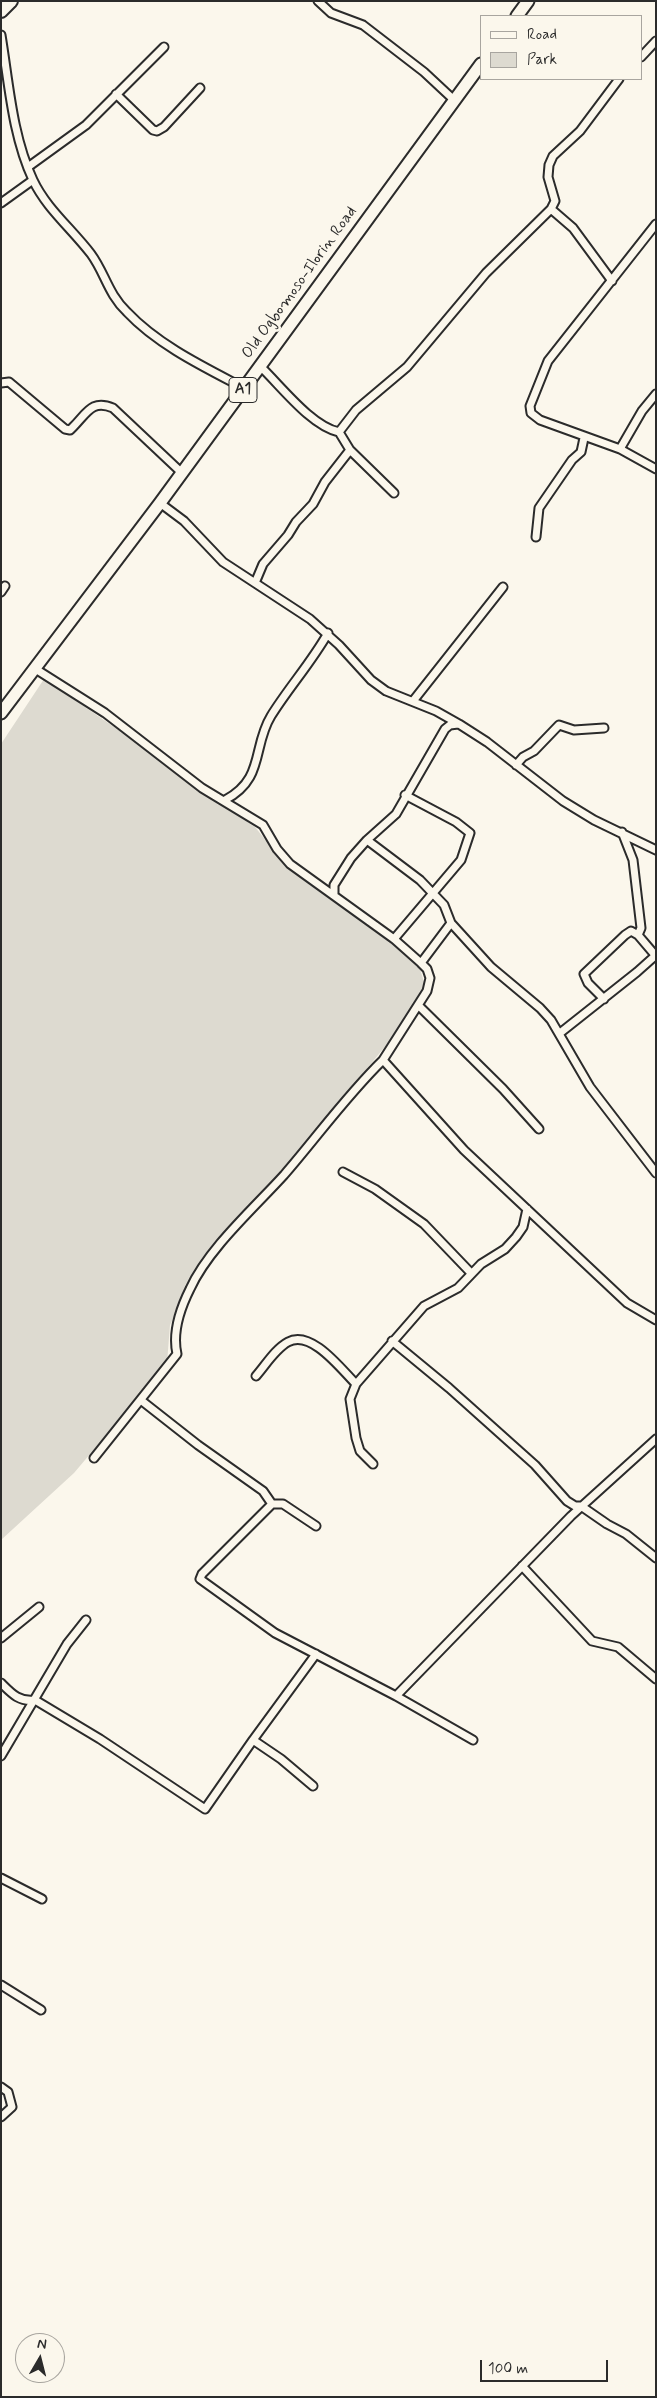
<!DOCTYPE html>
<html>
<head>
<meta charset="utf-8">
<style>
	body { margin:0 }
	#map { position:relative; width:657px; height:2398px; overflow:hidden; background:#fbf7ec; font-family:Mynerve,sans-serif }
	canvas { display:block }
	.frame { position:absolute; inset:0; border:2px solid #2b2b2b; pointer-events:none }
	.legend { position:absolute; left:480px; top:15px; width:162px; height:65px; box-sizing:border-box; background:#fbf7ec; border:1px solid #a8a59f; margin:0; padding:6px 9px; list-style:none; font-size:15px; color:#2b2b2b }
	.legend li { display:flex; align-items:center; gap:10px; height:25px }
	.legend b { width:25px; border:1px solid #a8a59f }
	.north { position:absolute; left:15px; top:2333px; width:50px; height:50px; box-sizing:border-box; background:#fbf7ec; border:1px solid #a8a59f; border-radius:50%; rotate:8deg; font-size:14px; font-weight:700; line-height:20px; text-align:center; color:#2b2b2b }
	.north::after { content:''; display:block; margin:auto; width:18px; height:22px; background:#2b2b2b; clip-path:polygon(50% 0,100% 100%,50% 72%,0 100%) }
	.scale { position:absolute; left:480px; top:2360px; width:128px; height:22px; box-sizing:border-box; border:2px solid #2b2b2b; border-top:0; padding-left:6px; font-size:15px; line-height:18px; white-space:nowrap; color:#2b2b2b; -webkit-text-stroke:4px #fbf7ec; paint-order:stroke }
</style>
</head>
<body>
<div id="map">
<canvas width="657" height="2398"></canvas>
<div class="frame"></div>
<ul class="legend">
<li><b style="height:6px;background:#fbf7ec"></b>Road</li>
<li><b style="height:14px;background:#dddad0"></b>Park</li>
</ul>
<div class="north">N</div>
<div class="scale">100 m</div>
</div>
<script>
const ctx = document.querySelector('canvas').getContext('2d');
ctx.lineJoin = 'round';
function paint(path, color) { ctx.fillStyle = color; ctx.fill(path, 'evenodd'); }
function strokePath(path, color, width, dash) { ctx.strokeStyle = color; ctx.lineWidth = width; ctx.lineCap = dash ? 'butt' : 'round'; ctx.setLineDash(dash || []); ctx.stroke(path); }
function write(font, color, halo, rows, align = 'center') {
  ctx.font = font + ' Mynerve,sans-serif'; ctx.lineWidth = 5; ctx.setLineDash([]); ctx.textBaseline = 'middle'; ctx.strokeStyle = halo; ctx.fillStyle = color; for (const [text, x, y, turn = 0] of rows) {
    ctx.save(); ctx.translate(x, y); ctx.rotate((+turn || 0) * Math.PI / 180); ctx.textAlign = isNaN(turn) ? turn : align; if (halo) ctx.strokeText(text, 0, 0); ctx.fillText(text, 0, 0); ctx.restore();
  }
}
paint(new Path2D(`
	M44,679l98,67 113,81 29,36 104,76 32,30 4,13 -6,19 -30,42 -94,114 -92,101 -32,67 -3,38 -93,110 -73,67v-796z`), '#dddad0');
const minor = new Path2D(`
	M318,1l13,12 32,12 61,47 30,28
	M1,35c8,48 11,100 32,145 13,28 39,49 58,74 14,19 17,40 36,58 31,33 77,55 117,76
	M641,57l15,-16
	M116,94l37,36 4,1 7,-4 36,-39
	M28,167l58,-42 78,-78
	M1,203l32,-23
	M551,209l22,19 39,53
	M656,224l-108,137 -18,45 1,7 9,7 80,29 36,20
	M260,366c21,20 51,60 79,66
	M1,383l8,-1 56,47 5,1 3,-3c14,-14 19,-28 40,-19l69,65
	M339,432l17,-22 51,-43 79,-94 65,-64 4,-8 -7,-24 1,-12 4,-9 27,-25 39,-52
	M339,432l11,18 44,43
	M620,449l22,-38 14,-17
	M160,503l24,18 39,41 87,57 29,26 32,35 15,11 50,20 23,13 28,18 76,59 31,19 62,30
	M536,537l3,-29 33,-48 9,-8 3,-14
	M255,583l8,-19 25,-29 8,-13 17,-18 12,-22 25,-32
	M1,592l4,-6
	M34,668l71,45 97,75 61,37 14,24 13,15 104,75 27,24 6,6 3,9 -3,13 -44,69 81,90 163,153 29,17
	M413,701l90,-114
	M516,765l7,-8 11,-6 25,-26 15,5 30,-2
	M225,800c40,-21 27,-53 46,-84 18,-29 40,-53 57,-83
	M622,832l11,28 8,68 -3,7
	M367,840l53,40 24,25 7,18 40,44 49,41 11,12 39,67 66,86
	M334,895v-10l17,-27 16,-18 29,-26 49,-85 5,-4 8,-1
	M394,939l67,-79 9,-27 -14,-11 -51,-27
	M421,963l30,-40
	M604,999l-16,-16 -4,-9 41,-39 6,-4 7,4 17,20
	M419,1006l84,83 36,40
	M560,1033l77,-61 19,-17
	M343,1172l32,17 49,35 47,49
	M392,1341l57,47 86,77 32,36 8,5h6l26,18 19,10 30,24
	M256,1376c9,-10 19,-27 32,-34 23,-13 53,27 68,42
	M142,1401l56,44 65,46 9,13
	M94,1458l83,-104c-5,-22 3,-45 13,-65 18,-40 64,-81 94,-114 33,-38 63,-80 99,-115
	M373,1464l-13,-13 -4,-13 -6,-39 6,-15 68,-78 34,-18 23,-24 24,-15 11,-12 7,-10 4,-18
	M316,1526l-33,-22h-11l-70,70 -2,5 75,54 121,63 175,-180 85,-77
	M522,1566l70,75 26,6 38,32
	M1,1638l38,-31
	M1,1683c11,11 18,19 34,17l65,39 105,70 48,-69 28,19 32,27
	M396,1696l77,44
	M253,1740l63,-86
	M1,1756l66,-112 19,-24
	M1,1878l41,21
	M1,1985l40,25
	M1,2087l7,5 4,15 -11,10`);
const trunk = new Path2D(`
	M517,16l11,-15
	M1,713l159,-210 321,-439`);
const motorway = new Path2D(`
	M1,11l10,-10`);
strokePath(minor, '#2b2b2b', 11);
strokePath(trunk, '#2b2b2b', 15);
strokePath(motorway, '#2b2b2b', 16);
strokePath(minor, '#fbf7ec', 7);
strokePath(trunk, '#fbf7ec', 11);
strokePath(motorway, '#fbf7ec', 12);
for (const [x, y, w] of [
	[243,390,28]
]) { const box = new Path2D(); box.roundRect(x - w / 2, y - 12.5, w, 25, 4); ctx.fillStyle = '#fbf7ec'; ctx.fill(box); strokePath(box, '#2b2b2b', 1); }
write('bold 15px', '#2b2b2b', null, [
	["A1",243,390]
]);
write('16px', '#2b2b2b', '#fbf7ec', [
	["Old Ogbomoso-Ilorin Road",300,283,-54]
]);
</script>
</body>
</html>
